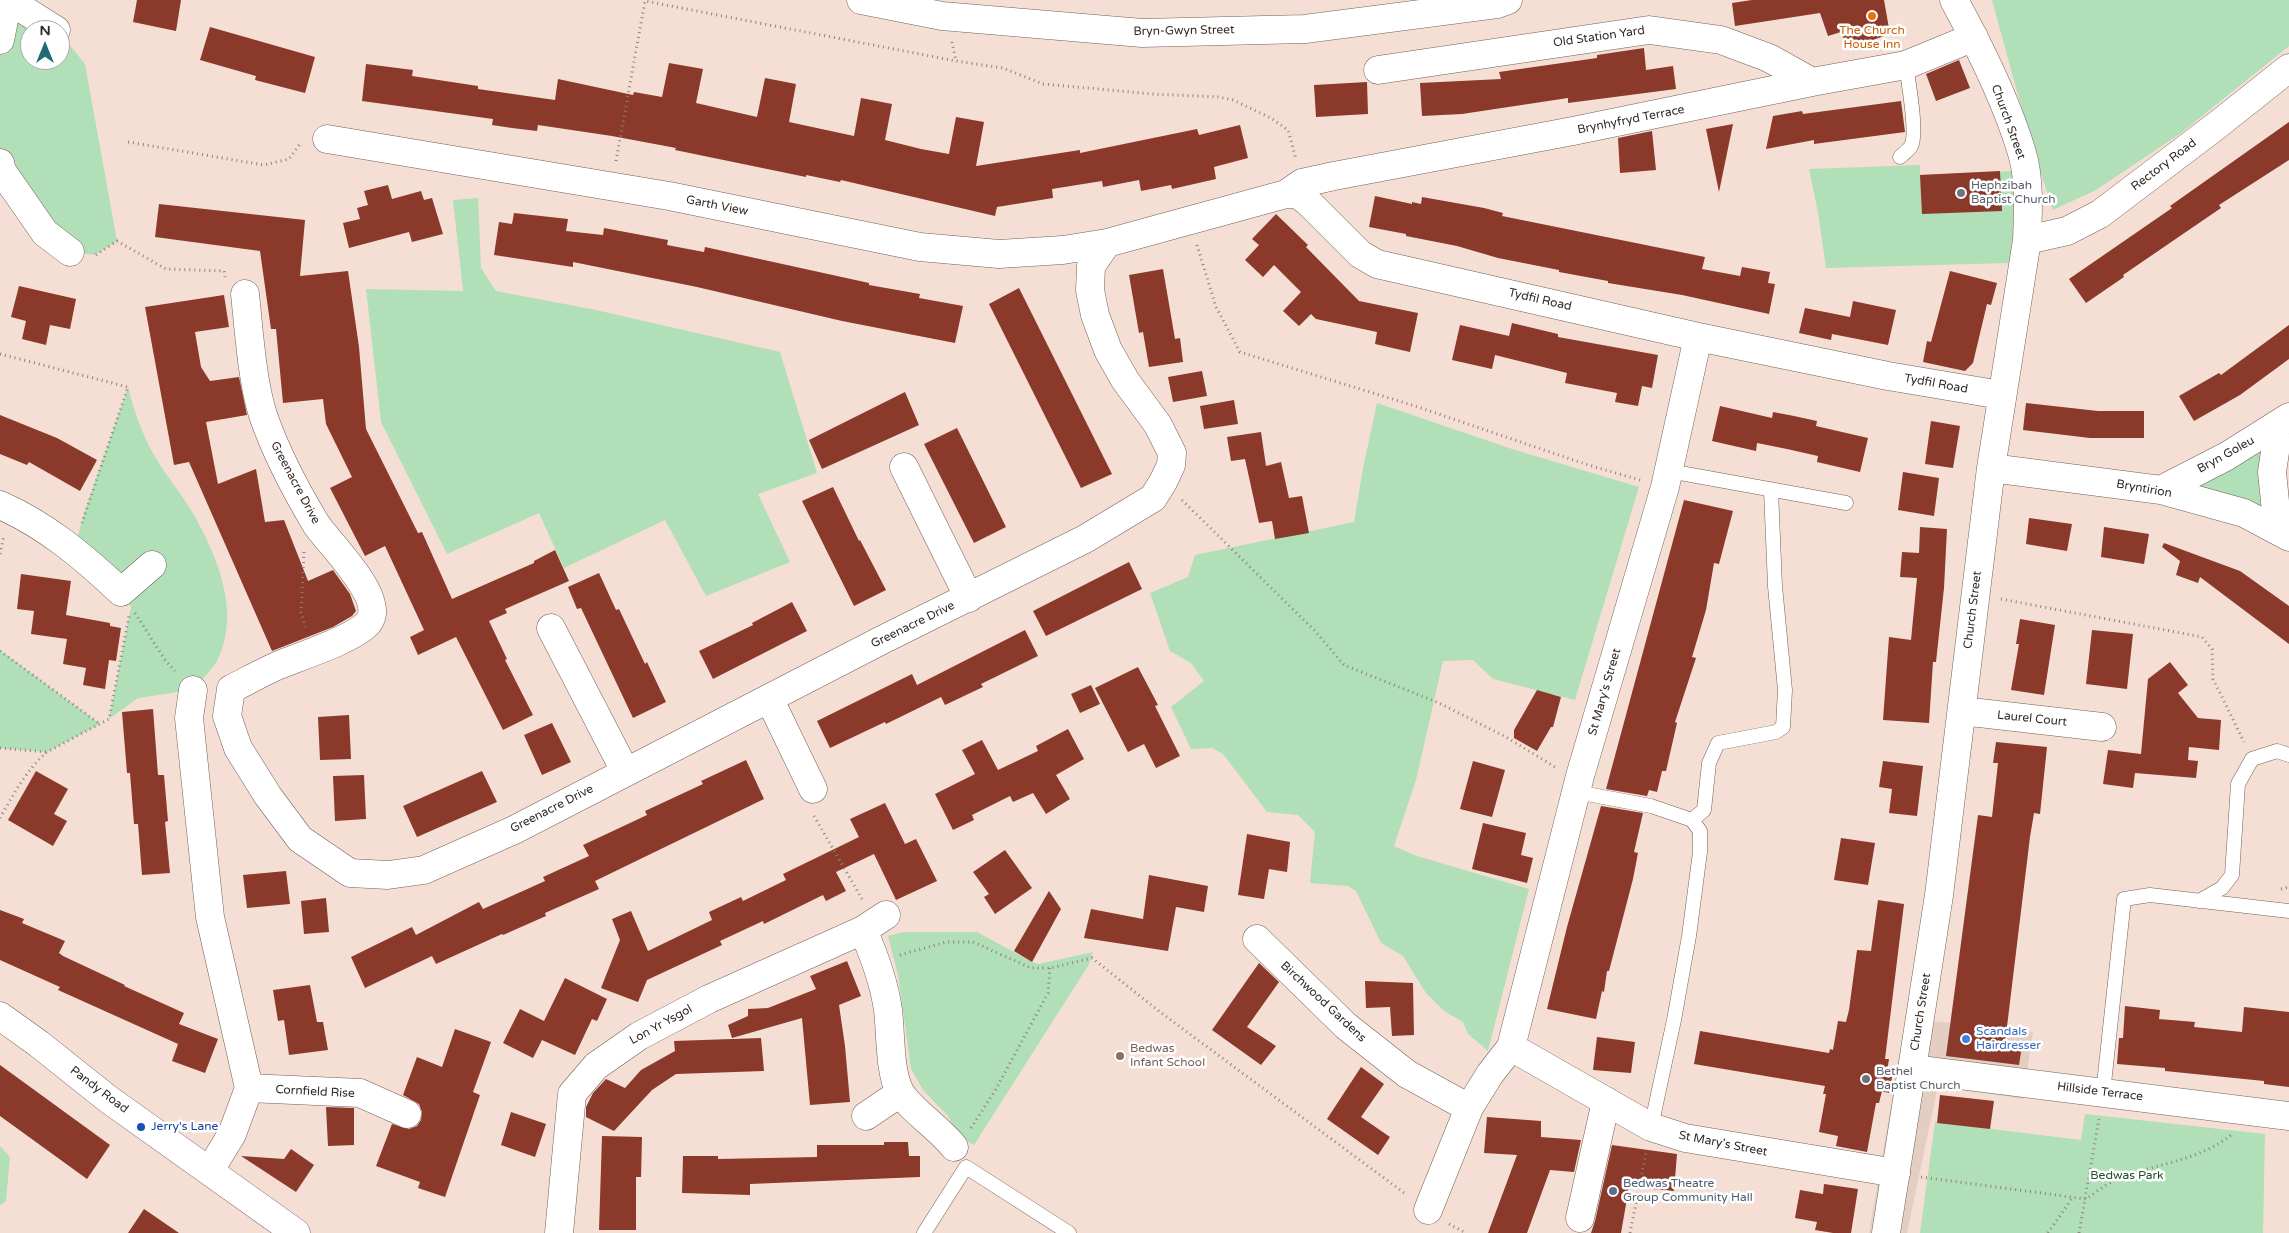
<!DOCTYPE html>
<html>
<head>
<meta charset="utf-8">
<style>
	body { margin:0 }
	#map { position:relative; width:2289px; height:1233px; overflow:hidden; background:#f5dfd5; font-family:"Varela Round",sans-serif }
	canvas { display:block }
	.north { position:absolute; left:20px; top:20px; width:50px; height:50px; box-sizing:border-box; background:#fff; border:1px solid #ada9a8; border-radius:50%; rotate:0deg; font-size:14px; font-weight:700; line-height:20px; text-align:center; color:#322926 }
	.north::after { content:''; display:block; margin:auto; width:18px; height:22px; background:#226b76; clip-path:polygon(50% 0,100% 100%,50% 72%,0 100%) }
</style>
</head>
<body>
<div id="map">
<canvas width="2289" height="1233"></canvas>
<div class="north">N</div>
</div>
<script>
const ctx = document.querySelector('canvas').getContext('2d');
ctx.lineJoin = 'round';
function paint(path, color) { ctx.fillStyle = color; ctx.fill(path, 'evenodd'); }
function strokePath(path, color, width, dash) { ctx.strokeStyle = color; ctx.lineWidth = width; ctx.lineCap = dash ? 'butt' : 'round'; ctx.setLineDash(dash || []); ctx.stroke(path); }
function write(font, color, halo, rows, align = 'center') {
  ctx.font = font + ' "Varela Round",sans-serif'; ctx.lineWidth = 5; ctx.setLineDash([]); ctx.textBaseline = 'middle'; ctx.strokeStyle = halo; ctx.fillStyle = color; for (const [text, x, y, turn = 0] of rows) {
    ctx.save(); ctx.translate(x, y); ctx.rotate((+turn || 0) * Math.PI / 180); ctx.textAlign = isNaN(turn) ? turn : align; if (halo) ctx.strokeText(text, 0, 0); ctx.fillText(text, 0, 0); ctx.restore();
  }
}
paint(new Path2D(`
	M1906,1018l127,14 -10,67 -85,-13 -31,147h-38z`), '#e4cec2');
paint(new Path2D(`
	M8,0l48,30h-26v30h30v-27l25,31 32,177 -22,14 -25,-3 -70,-89v-123z
	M1992,0h297v46l-108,87 -85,57 -43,20 -20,-60z
	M1920,165v10l95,-4 3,57 -9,35 -183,5 -8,-55 -9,-44z
	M478,198l3,70 15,23 100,19 184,42 37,121 -59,21 32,68 -84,34 -41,-76 -101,48 -25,-55 -92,41 -66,-132 -15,-133 97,2 -10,-91z
	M128,387c6,24 14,47 26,68 12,21 28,39 40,60 24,43 47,98 23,146 -6,10 -17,20 -24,29l-55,8 -29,21 22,-112 -10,-15 -47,-42 11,-40z
	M1377,403l135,46 127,38 -64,213 -82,-21 -20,-19 -30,1 -27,119 -22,66 23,10 112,33 -41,162 -20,-17 -5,-12 -19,-11 -18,-18 -23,-37 -22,-13 -25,-52 -8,-5 -38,-3 5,-51 -17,-17 -31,-3 -44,-58 -11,-6 -21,1 -20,-42 33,-26 -13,-18 -21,-12 -20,-58 38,-16 7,-22 159,-33 9,-54z
	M2279,425l-1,106 -117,-41z
	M0,650l100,74 -53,28 -47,-4z
	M904,932h73l55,30 7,2 54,-12 -5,14 -114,179 -15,-9 -11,-20 -25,-26 -12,-21 -13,-94 -10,-39z
	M2085,1114l180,20 -2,99h-343l15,-111 146,18z
	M0,1146l10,11 -4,44 -6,4z`), '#b0dfb8');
paint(new Path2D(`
	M137,0h44l-5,31 -43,-9z
	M1752,0h132l6,34 -43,15 -6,-17 -13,4 -8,-23 -85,13 -3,-23z
	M210,27l105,30 -10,36 -50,-13 1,-4 -56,-16z
	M1644,48l2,22 27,-4 3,23 -108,14v-5l-106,16 -40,2 -2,-33 81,-4 -2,-7 98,-14v-3z
	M1959,60l11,28 -34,13 -10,-27z
	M669,63l34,6 -7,34 61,14 8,-39 31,6 -7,38 65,14 7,-38 31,6 -7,36 36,9 28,5 7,-37 28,5 -8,44 104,-16v3l117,-24 2,6 41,-10 8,33 -34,9 2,12 -44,10 -1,-4 -30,6 -2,-11 -36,7 -1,-6 -50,8 1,9 -56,9 -2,9 -154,-36 -1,2 -34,-7v2l-131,-27 1,-2 -64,-12 -74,-11 -1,6 -25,-3 -20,-3 1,-6 -131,-18 4,-37 47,6 -1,6 66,10v3l77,11 3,-21 75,16 1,-3 28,5z
	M1367,82l1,32 -52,3 -2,-32z
	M1901,101l4,31 -91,12v-4l-48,9 7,-33 29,-5 1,3z
	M2289,122v38l-70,45 2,3 -98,67 1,2 -38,26 -17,-24 103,-71 -2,-2z
	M1733,124l-14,68 -13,-63z
	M1652,131l4,39 -36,3 -2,-35z
	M2000,171l2,40 -80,3 -2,-39z
	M388,185l4,14 29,-8 3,9 8,-2 11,36 -31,8 -3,-10 -60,16 -6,-25 17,-4 -3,-11 11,-3 -4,-14z
	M1375,196l37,8v-2l9,2 1,-7 62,11 19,5 -1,3 203,41 -3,12 38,7 2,-9 28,5 -2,11 7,1 -6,30 -87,-19 -74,-12v-2l-49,-9v-2l-61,-12 -41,-12 -51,-10v-2l-37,-7z
	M159,204l146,16 -5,56 48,-5 11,76 7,82 52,104 4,-1 30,67 82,-36v-2l21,-11 14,31 -64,28 2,4 -18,8 18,38 -2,1 28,55 -30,15 -47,-93 -38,18 -8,-18 14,-7 -39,-84 -20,10 -35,-68 22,-11 -26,-53 -3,-25 -40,4 -7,-74h-5l-11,-78 -105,-14z
	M514,213l54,6 -2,12 37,4 1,-7 64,12 -1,5 37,7 1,-5 164,36v2l51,9 -1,4 44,8 -8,37 -113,-22 -145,-34 -124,-25v5l-79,-12 5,-33 13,2z
	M1276,214l32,31 -2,2 53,54 59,12 -8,39 -35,-8 2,-12 -61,-13 -5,-5 -12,12 -16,-15 18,-19 -27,-27 -11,12 -18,-17 14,-15 -7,-6z
	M1163,269l12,70 5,-1 3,24 -34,5 -6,-35 -4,1 -10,-58z
	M1950,271l47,12 -6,22 -4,-1 -14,59 -8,8 -42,-9 4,-21 4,1z
	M19,286l57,13 -6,30 -20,-4 -4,20 -24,-6 4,-18 -15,-4z
	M1019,288l93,186 -31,14 -92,-184z
	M224,295l5,32 -34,5 6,35 9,14 29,-4 8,38 -41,7 12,62 38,-15 9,53 19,-2 24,61 25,-11 17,24 6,17 -4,5 -19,11 -61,24 -83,-189 -15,3 -29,-158z
	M1853,301l43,9 -8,35 -56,-11 -1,6 -32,-7 6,-25 45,9z
	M1512,323l46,11v3l100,18 -6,33 -10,-2 -4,20 -23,-4 2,-9 -52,-10 2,-10 -72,-18 -3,14 -40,-9 8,-35 49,11z
	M2289,325v34l-49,36 -46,26 -15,-25 40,-23 2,2z
	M1202,371l5,25 -34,6 -5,-25z
	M905,392l14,33 -97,44 -13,-29z
	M1234,400l4,24 -34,5 -4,-23z
	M2026,403l72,8h46v27h-54l-67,-8z
	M1720,406l52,12 1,-6 21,4 23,5 -1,5 52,12 -8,34 -43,-10 1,-6 -31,-7 -30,-6 -1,8 -44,-10z
	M0,415l57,23 40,22 -17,31 -51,-29 -2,3 -27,-11z
	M1931,421l29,5 -7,42 -28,-4z
	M957,428l49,99 -32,16 -50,-99z
	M1261,432l5,34 15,-4 8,36 13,-2 7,37 -34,6 -3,-18 -13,2 -14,-64 -14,2 -4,-24z
	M1903,472l36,6 -5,38 -36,-6z
	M833,487l26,54 1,-1 26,50 -32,16 -52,-105z
	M1684,500l49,11 -14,53 -5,-1 -8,47 -14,47 4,1 -21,64 2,1 -11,48h-4l-5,21 -8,-2 -2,6 -41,-7z
	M2029,518l43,6 -5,27 -41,-7z
	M1920,527l27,2 -3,59 -8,74h-3l-4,61 -46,-3 6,-83 22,3 6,-62 -17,-1 2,-25 17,1z
	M2104,527l45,7 -5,30 -43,-7z
	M2164,543l76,28 49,35v38l-89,-67 -2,6 -22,-8 4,-14 -18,-14z
	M1129,562l13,27 -96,47 -13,-25z
	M599,573l17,37 3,-1 26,55 2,-2 19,40 -33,16 -52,-110 -4,1 -9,-22z
	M21,574l50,7 -5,34 44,8v3l11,2 -5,33 -7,-1 -4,29 -22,-4 3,-17 -23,-4 4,-25 -36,-5 3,-23 -17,-2z
	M792,602l15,29 -94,48 -14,-28 54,-26 -1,-2z
	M2020,619l35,6 -11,70 -33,-5 8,-46h-3z
	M1025,630l13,26 -57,28 2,3 -38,18 -4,-8 -55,27 -1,-2 -55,26 -13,-27 95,-47 5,11z
	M2092,630l41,4 -6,55 -41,-5z
	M2170,662l18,23 -10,8 20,25 23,2 -2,30 -30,-3 -1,13 10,1 -2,17 -61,-5 -2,15 -30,-4 5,-34 33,4 7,-75z
	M1138,667l20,38 -3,1 25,50 -24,12 -12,-24 -16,8 -33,-64z
	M1091,685l9,19 -20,9 -9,-19z
	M1537,690l24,7 -8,30h-2l-14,24 -23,-13v-8z
	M153,709l5,66h6l4,46 -3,1 5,51 -28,2 -4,-51h-4l-4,-51h-3l-5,-61z
	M349,715l2,44 -31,1 -2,-43z
	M552,723l19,39 -29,13 -18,-40z
	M1068,729l16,30 -28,16 14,24 -24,15 -13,-21 -20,9 -3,-6 -38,19 2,5 -21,10 -18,-36 40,-20 -13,-24 20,-10 16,30 40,-19 -2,-5z
	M1996,742l51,5 -7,67 -6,-1 -4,24 -25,206 17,3 -3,19 -73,-9 32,-241 14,2 6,-54h-5z
	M746,760l18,39 -169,82 4,8 -54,24 1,3 -43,19 -1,-1 -66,30 -4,-8 -67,32 -14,-31 61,-30 4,8 63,-33 4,7 62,-28 -2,-4 46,-21 -6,-11 64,-30 -2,-4 58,-27 -2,-3z
	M1473,761l32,9 -13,47 -32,-8z
	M1883,761l40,5 -6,50 -28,-3 3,-24 -13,-2z
	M36,771l32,18 -14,25 13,7 -14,25 -45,-26z
	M482,771l15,31 -80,35 -14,-31z
	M364,775l2,44 -31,2 -2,-45z
	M885,803l20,41 11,-5 21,42 -41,19 -22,-46 -38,18 10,19 -20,10 -3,-6 -59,29 -1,-3 -43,20 2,4 -75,35 -9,22 -37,-14 19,-48 -8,-21 19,-8 17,40 64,-31 -3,-8 32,-15 2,4 43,-21 -3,-6 76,-37 -9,-18z
	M1601,806l42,7 -9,39 4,1 -5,26 -24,92h-2l-3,21 -2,-1 -6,28 -49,-10 20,-82z
	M1483,823l43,10 -5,22 12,3 -6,25 -55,-14z
	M1247,834l43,8 -3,30 -18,-3 -5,30 -26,-4z
	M1841,838l34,5 -7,42 -34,-5z
	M1005,850l27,38 -37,26 -11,-17 5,-3 -16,-22z
	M286,871l4,33 -43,4 -4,-33z
	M1149,875l59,11 -4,26 -28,-5 -8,44 -84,-13 7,-29 52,10z
	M1049,891l12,18 -29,53 -18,-11z
	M326,898l3,34 -25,2 -3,-33z
	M1878,900l26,4 -19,155h4l-2,12 6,1 -4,21 -7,-2 -3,12h-3l-9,49 -31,-6 2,-10 -19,-4 7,-38h-3l2,-8 -131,-22 6,-33 129,22 1,-4 3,1 5,-29 8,1 3,-12 8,-60 14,1z
	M0,910l24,9 -2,4 43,18 -6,12 4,3 62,29 -1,1 60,27 -5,11 39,15 -13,34 -33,-12 6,-17 -120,-54 2,-3 -60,-27z
	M847,961l14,35 -22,9 6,41 5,56 -40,3 -8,-87 -70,20 -4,-13 20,-9v-7l20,-1 48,-19 -6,-13z
	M1259,963l20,19 -32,45 29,19 -15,19 -49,-35z
	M565,978l42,21 -10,22 -5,-2 -17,36 -33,-15 -9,18 -30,-15 17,-34 24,12z
	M1365,981l48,2 1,52 -22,1 -2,-29 -24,1z
	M310,985l7,37h6l5,28 -39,5 -5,-35 -6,1 -5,-31z
	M2125,1006l35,4 -1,9 36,3 -1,5 48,5 2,-25 45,5v75l-25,-3v-3l-99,-10v-3l-48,-4 2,-26h4z
	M455,1029l36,13 -18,50 7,3 -35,102 -27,-9 2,-6 -44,-16 16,-42 17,5 8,-3 4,-6 1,-8 -3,-8 -16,-9 14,-38 25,10z
	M1597,1037l38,5 -4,31 -38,-3z
	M761,1038l3,33 -88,3 -24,16 -38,41 -28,-14v-10l7,-14 13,-14 19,9 16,-18 34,-19 -1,-10z
	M0,1065l110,80 -23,34 -87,-63z
	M1361,1067l23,17 -23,33 29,20 -12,18 -51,-36z
	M1940,1095l54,6 -4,28 -53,-6z
	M326,1107l28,1v37l-26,1z
	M511,1112l35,12 -11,33 -34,-12z
	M1487,1117l54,4v16l40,3 -7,32 -24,-2 -23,63h-39l29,-78 -33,-2z
	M602,1136l40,1 -1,40h-5v53h-37z
	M884,1142h24l1,14h11v21l-170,7v11l-68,-2 1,-37h35v3l99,-2v-12h67z
	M1612,1145l65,9 -3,37 -45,-4 -8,46h-30l4,-12z
	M291,1149l23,16 -18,27 -55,-36 43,3z
	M1824,1184l34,5 -7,44h-18l-18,-3 2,-8 -22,-4 5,-28 23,4z
	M144,1209l35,24h-51z`), '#8a392b');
const lane = new Path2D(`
	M1900,157c3,-3 9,-7 11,-11 7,-12 -3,-66 -5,-81
	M1669,471l177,32
	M1576,792l75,14 41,14 8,11v21l-11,84 -15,84 -23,107
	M1692,820l12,-10 5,-47 9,-20 58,-11 7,-5 2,-37 -10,-104 -4,-96
	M2199,901l23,-13 10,-13 6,-91 14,-25 25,-8 12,4
	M2103,1093l21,-194 26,-4 139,16
	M924,1233l42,-66 103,66`);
const street = new Path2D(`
	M8,0l48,30
	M861,0l81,16 200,17 163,-4 192,-25 11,-4
	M0,40l8,-40
	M1378,70l271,-40 72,10 48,18 43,24
	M327,139l342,57 251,51 79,7 64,-4 44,-7 179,-49h11l10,7 53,53 17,10 321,73 190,39 113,19
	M0,163l2,8 43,62 25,19
	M1286,194l16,-11 32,-7 239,-45 239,-49 94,-17 68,-28
	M2027,240l40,-9 33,-17 116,-88 73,-58
	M245,294c4,37 7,87 18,121 13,38 32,74 53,109 13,20 72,75 52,99 -14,16 -67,33 -89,42 -16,7 -32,16 -48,24l-4,27 11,32 30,48 32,43 50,34 38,2 36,-5 90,-40 368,-190 203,-101 68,-41 10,-16 8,-17 1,-12 -14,-28 -33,-45 -17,-30 -13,-35 -5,-25 1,-24 16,-23
	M1698,337l-33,150 -85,289 -69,271 140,80 34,11 211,35
	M904,467l65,131
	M1991,468l170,22 83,23 45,24
	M2161,490l66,-34 62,-39
	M0,505c46,20 85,53 121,87l31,-27
	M2278,531l-6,-59 7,-47
	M551,628l74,143
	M193,690l-4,28 21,199 39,171 -17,46 -22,36
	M769,698l44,91
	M1962,711l140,16
	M863,930c11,25 21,51 25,80 3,23 1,61 12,82 9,16 41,38 54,55
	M1257,939l89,87 61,48 62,34
	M0,1016l39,28 69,55 188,134
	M1912,1069l27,-174 52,-427 36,-228c1,-28 3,-60 -5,-87 -15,-51 -43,-107 -68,-153
	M249,1088l111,5 47,21
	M866,1116l34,-23
	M1428,1210l41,-102 21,-34 21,-27
	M1580,1218l26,-117
	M559,1233l13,-139 24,-28 43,-30 70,-37 154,-69 23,-15`);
const secondary = new Path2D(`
	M1886,1233l26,-164 377,47`);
strokePath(lane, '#725f56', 15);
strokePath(street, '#725f56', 29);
strokePath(secondary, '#725f56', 29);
strokePath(new Path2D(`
	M952,42l4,19 47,7 40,16 110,10 65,3 15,3 38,18 17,12 8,29
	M128,142l136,23 25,-6 11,-15
	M616,161l29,-160 311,60
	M1197,245l19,62 24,45 175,54 170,58 55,16
	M96,255l21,-14 49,28 58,2 1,6
	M0,354l128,33 -46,136
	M1182,500l133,131 29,34 95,38 67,34 49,30
	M304,552l-3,60 4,15
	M0,554l4,-19
	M2001,599l201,38 10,12 1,30 31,63
	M135,613l30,47 10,11
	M0,651l100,73
	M0,748l46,4
	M814,816l48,83
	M0,818c13,-23 27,-49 47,-66l62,-33 20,-103
	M2281,889l8,-2
	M900,955l46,-13h27l58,26h19l42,-10 68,54 247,183
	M971,1128l25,-39 52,-96 2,-25
	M1921,1177l165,22c9,-6 19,-14 29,-19 38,-16 84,-19 116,-45
	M1449,1224l17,9
	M1630,1233l16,-80
	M2048,1233l25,-36
	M2079,1233l20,-114`), '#90817a', 3, [1, 4]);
strokePath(lane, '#fff', 14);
strokePath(street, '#fff', 28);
strokePath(secondary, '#fff', 28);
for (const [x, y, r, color] of [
	[1872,16,5,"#e8710a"],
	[1961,193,5,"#6b7280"],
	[1966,1039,5,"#3f7fe0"],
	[1120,1056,5,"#8d6e63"],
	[1866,1079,5,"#6b7280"],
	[141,1127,5,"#1a4fb4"],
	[1613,1191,5,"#5c6f8a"]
]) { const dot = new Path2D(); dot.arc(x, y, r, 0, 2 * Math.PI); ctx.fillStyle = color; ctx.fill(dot); strokePath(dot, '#fff', 2); }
write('12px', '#322926', '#fff', [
	["Bryn-Gwyn Street",1184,31,-1],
	["Old Station Yard",1599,37,-8],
	["Brynhyfryd Terrace",1631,120,-11],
	["Church Street",2008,122,70],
	["Rectory Road",2164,165,-37],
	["Garth View",717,206,11],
	["Tydfil Road",1540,300,13],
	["Tydfil Road",1936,384,10],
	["Bryn Goleu",2226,455,-29],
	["Greenacre Drive",295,483,62],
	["Bryntirion",2144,489,10],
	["Church Street",1973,610,-83],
	["Greenacre Drive",913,625,-26],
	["St Mary's Street",1605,692,-74],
	["Laurel Court",2032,719,6],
	["Greenacre Drive",552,809,-27],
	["Birchwood Gardens",1323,1002,43],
	["Church Street",1921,1012,-81],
	["Lon Yr Ysgol",661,1025,-29],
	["Pandy Road",99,1090,37],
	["Cornfield Rise",315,1092,3],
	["Hillside Terrace",2100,1092,7],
	["St Mary's Street",1723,1144,11]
]);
write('12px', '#c56008', '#fff', [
	["The Church",1872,31],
	["House Inn",1872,45]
]);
write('12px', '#5b616d', '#fff', [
	["Hephzibah",1971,186],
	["Baptist Church",1971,200],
	["Bethel",1876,1072],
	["Baptist Church",1876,1086]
], 'left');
write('12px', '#366cbe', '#fff', [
	["Scandals",1976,1032],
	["Hairdresser",1976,1046]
], 'left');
write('12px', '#785e54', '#fff', [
	["Bedwas",1130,1049],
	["Infant School",1130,1063]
], 'left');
write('12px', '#164399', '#fff', [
	["Jerry's Lane",151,1127]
], 'left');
write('12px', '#1b512b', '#fff', [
	["Bedwas Park",2127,1176]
]);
write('12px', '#4e5e75', '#fff', [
	["Bedwas Theatre",1623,1184],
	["Group Community Hall",1623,1198]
], 'left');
</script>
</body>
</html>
